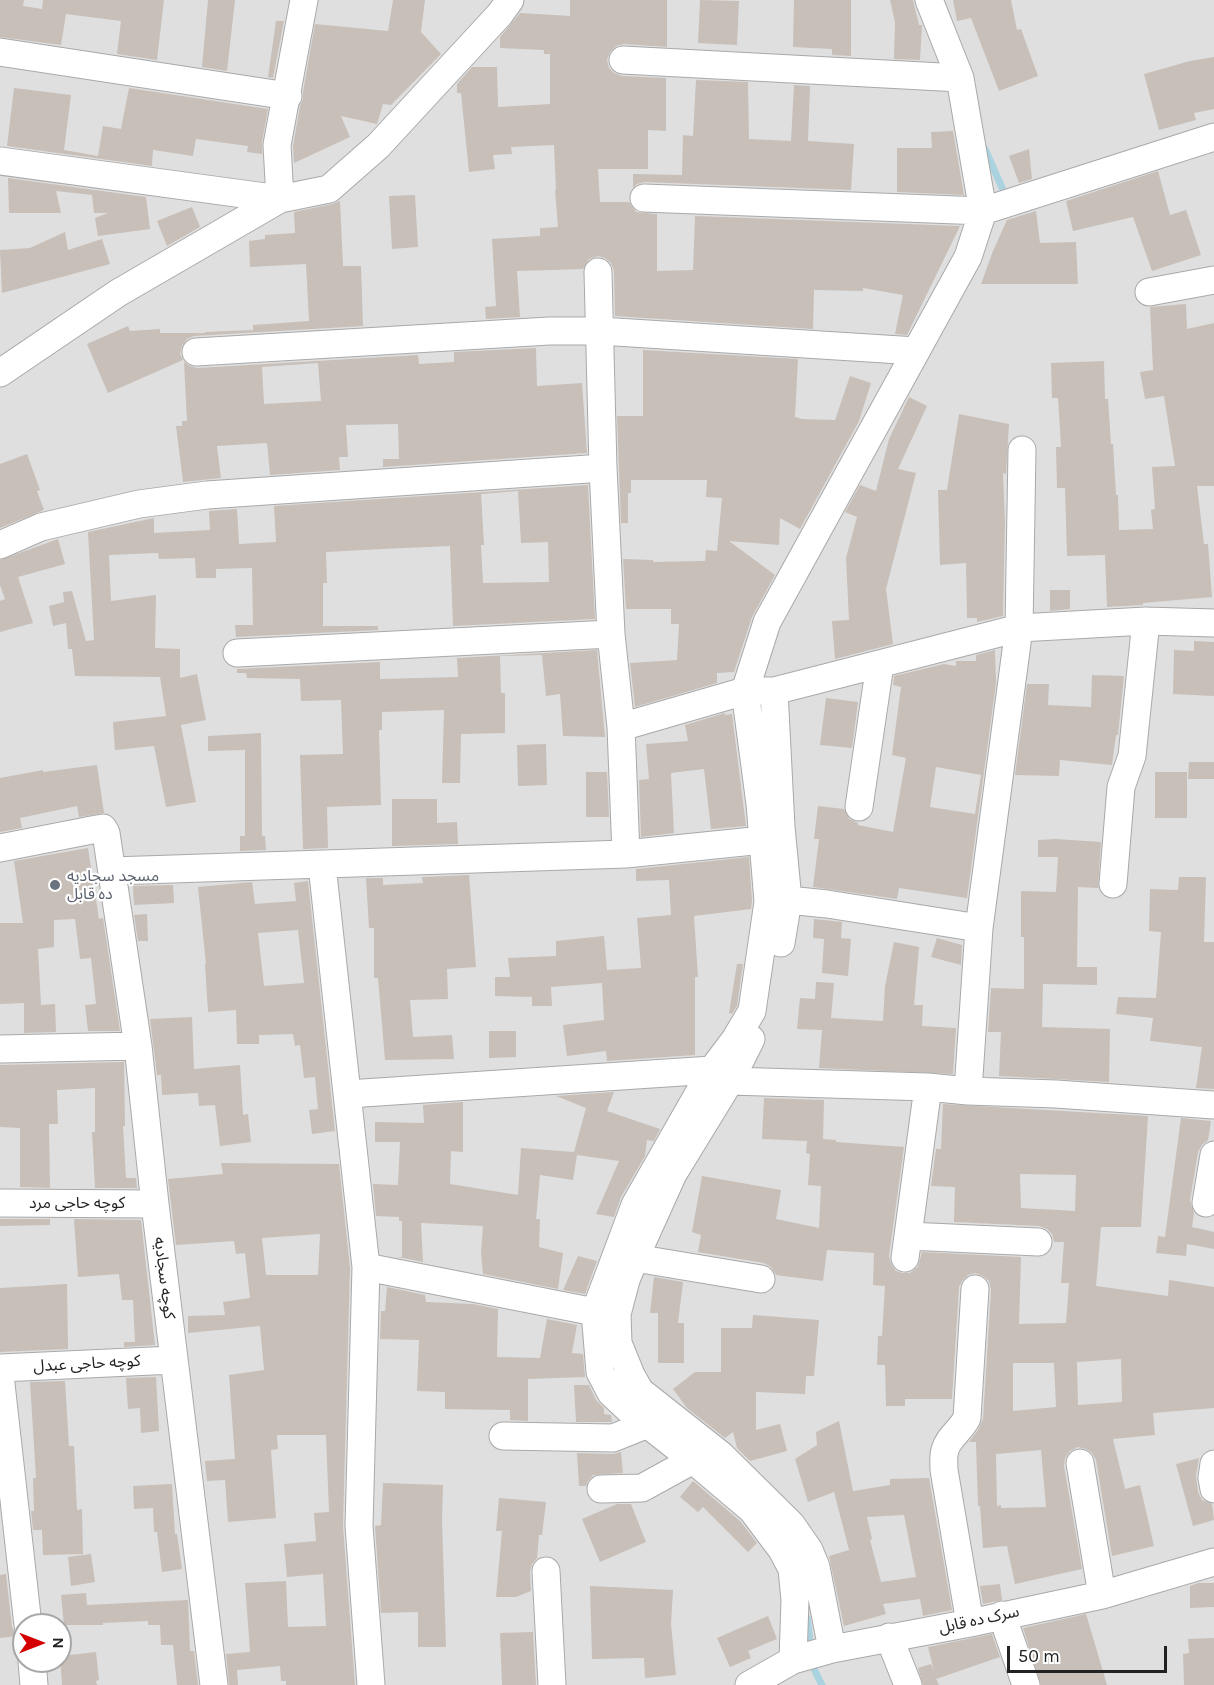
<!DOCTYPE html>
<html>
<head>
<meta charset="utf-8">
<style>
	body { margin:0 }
	#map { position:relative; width:1214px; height:1685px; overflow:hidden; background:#f2efe9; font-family:Karla,sans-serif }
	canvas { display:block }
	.north { position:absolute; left:12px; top:1613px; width:60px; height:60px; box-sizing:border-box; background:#fff; border:2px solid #a7a7a7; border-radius:50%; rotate:90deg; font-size:16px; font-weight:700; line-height:24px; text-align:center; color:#222 }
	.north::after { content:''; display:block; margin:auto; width:21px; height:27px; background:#d40000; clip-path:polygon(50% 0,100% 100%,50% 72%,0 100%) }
	.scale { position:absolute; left:1007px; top:1646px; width:160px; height:27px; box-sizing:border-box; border:3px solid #222; border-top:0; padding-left:8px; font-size:18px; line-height:21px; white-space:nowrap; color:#222; -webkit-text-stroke:4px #fff; paint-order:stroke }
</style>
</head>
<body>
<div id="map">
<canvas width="1214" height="1685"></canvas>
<div class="north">N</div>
<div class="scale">50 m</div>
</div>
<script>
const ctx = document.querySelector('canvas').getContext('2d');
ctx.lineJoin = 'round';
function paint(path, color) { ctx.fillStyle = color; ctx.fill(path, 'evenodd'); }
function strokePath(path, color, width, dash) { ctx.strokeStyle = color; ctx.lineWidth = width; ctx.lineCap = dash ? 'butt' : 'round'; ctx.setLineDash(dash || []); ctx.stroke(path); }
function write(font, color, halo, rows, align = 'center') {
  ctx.font = font + ' Karla,"Noto Sans Arabic",sans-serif'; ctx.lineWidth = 4.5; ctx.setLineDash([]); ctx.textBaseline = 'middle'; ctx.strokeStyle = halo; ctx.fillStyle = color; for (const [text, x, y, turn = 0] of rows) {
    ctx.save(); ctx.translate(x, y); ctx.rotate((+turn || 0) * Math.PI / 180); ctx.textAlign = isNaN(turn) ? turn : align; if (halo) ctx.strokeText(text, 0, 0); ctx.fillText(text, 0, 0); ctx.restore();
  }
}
paint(new Path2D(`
	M0,0h1214v1685h-1214zM24,1625h36v36h-36z`), '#e0dfdf');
strokePath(new Path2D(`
	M985,149l21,48
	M807,1618l4,30
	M812,1659l2,10 8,16`), '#aad3df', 7);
paint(new Path2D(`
	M0,0h24l-1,6 19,3 1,-9h121l-7,60 -40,-6 4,-33 -55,-7 -5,31 -61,-8z
	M208,0h27l-8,71 -25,-4z
	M393,0h32l-4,32 20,22 -50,51 -8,-1 -6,20 -36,-8 9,21 -56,26 -1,-17 7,-40 3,-7v-7l12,-68 73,7z
	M570,0h97v47l-43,-3 -8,2 -6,6 -3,8 2,8 5,5 8,3 44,2v53l-18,-1v39h-50l2,33h29l7,10 21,2v57l36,-1 2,-54 265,10 -53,109 -12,-1 8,-39 -40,-7v3l-49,-1 -1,39 -198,-13 -1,-45 -3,-8 -6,-5 -7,-2 -9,3 -6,10 -66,2 3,46 -34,2 -1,-12 11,-1 -4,-67 48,-3v-8l18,-1 -3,-37h1l-2,-45 -43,2 1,7 -19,1 2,14 -26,3 -8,-79h-4v-9l15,-17h25l1,40 52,-3v-50h-6v-4l-44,-2v-11l20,-24 50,3z
	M700,0l39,1 -2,44 -39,-2z
	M794,0h57v56l-19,-1v-6l-39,-2z
	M890,0h23l6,25h3l-2,35 -26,-1 1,-37z
	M953,0h58l6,30 4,-1 17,47 -39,15 -28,-73 -14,3z
	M276,21h8l-11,57 -5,-1z
	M1214,57v52l-20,4 2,7 -37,10 -15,-56 46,-13z
	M696,80l52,2 1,57 42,2 3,-56 16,1 -2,55 46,3 -3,46 -206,-8 -8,2 -4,4v-14l49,1 1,-40 10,1z
	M14,88l57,7 -7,55 34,6 5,-30 18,3 8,-41 139,21 -6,33v12l-15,-2 1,-6 -52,-7 -3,17 -40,-6 -1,16 -145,-20z
	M953,131l11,64 -67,-3v-44h35l-1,-16z
	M1029,149l3,30 -13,4 -10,-27z
	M1158,171l12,44 16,-5 15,45 -49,16 -19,-54 -60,14 -7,-30z
	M8,178l138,19 4,32 -52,7 -3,-18 13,-5h-14l-2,-18 -36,-4 5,22h-52z
	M415,195l3,52 -26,2 -3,-53z
	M340,201l3,65h18l2,60 -169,10 -7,3 -5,7 -2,8 3,6 -75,33 -21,-49 41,-18 2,5 30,-2v4h45v-1l48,-2v-5l56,-4 -3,-57 -56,3 -1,-26 16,-2v-4l30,-2 -1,-21 38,-8z
	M192,207l8,20 -33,19 -10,-25z
	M1036,211l4,32 36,-1 2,42h-97l12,-33 14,-31z
	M65,232l3,18 34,-11 8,25 -108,29 -2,-43 30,-2z
	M1186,304l1,25 27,-6v163h-17l7,58h4l4,53 -69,6v2l-36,2 -2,-52 -38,1 -2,-68h-8l-1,-41h5l-3,-49h-6l-1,-35 53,-2 1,38h3l3,45h2l3,51h2l1,35 34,-1 -2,-19 4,-1 -3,-42 23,-1 -11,-70 -19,3 -5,-27 13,-2 -3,-63z
	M536,348l1,38 45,-3 5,70 -204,14v-8h16l-1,-35 -52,1 2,32h-9l1,13 -70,5 -3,-32 -50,3 4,32 -38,4 -7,-56h6v-5h5l-3,-59 6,4 7,2 221,-13 1,9 35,-2v-10zM318,363l3,38 -57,3 -2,-37z
	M643,350l155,9 -3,58 7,2 33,1 15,-44 21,7 -12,38 -59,108 -20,-11 -1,27 -50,-4 46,34 -23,42 -18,55 -17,1v10l-82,24 -5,-44 47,-3 2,-36h-8v-15h-45l-3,-50 30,1v2l52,-1 1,-11 11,1 5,-53 -16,-1 1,-17h-76v13h-3v30h-7l-4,-107h26z
	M909,397l18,9 -29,63 18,4 -30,116 7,55 -58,15 -3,-38 17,-1 -3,-62 11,-41 -12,-5 15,-27 16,6 13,-52z
	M959,414l50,10 -3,50 -3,-1 2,49 -2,94 -26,6v-4h-10l-1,-55 -26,2 -2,-75h9z
	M27,454l13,36 -3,1 7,19 -44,18v-64z
	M588,485l7,134 -142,7 -3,-80 -68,3 -56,3 1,31h-4v43h55v4l-142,7 -1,-12h18l-1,-57 -36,1v9h-20l-1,-20 -36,1 -1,-6 -49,2 2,46 45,-6 -1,53 25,1v29l17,-4 9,46 -25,5 15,77 -30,5 -12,-61 -39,4 -2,-28 53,-6 -6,-39 -85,-1 -3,-27h-4l-2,-26 -13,3 -4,-20 15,-4 -1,-10 9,-1 14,50 8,-1 -6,-108 66,-14v15l56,-3 -1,-19 28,-2 2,35 37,-2 -2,-36zM518,491l3,52 27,-1 1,40 -66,1 -2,-38h3l-3,-51z
	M58,539l7,25 -47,13 15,46 -33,9v-31l5,-2 -5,-14v-25z
	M1050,590h20v19l-20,2z
	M1194,641l20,1v54l-41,-2 1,-44 20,1z
	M597,650l8,87 -42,-1 -3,-42 -14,2 -4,-41 -42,1 1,37h4v40l-44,1 -1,49h-18l2,-73 -62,2v18h-3l2,75 -54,2 1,41 -25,1 -3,-94 43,-1 -2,-54 -40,1 -1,-22 -53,-1 -1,-5h-9v-4l143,-7v17l78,-2 -1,-19z
	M995,650l1,33 -29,215 -68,-10 -2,11 -84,-12 6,-48h-5l4,-33 26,3 5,10 9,4v2l35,7 13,-74 -14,-3 9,-68 -8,-2 1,-9 50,-12 12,2v-5h20v-6zM936,767l45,8 -6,39 -45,-7z
	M1092,675l32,1 -6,59h-2l-4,30 -52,-5 -1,16 -44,-1 12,-91h22l-1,21 43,2z
	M826,698l32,4 -6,46 -32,-3z
	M725,713v2l7,-1 14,112 -35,3 -7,-60 -33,4 3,60 -33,4 -2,-57 10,-1 -3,-35 42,-3 -3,-16z
	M261,733l1,103h3l1,14 -26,1v-15h5v-86l-37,1v-15z
	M546,744l1,41 -29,1 -1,-41z
	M1189,762h25v17h-26z
	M97,765l7,48 -25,4 -2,-11 -57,12 2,10 -22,4v-54l43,-8v2z
	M586,772h21l2,45h-23z
	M1155,772h32v46h-32z
	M392,799h45v24l20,-1 1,22 -66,2z
	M1056,839l45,3 -3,46 -20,-1 -1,80h20v18l-54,-1 -1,43 68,2 -1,53 -110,-6 2,-44h-13l3,-44 33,1v-52h-3v-46l35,1 2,-35h-20v-17z
	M88,848l11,71 4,-1 17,113h-32l-3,-26 11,-1 -5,-46 -11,1 -5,-40 -21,1v27l-16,2 3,56 14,-1 1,28 -32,1v-30l-24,1v-81h23l-9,-62z
	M749,857l3,44 -1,8 -57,7 4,61h-3v78l-88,6 -1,-10 -39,5 -4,-31 41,-5 -2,-37 -51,4 1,19h-20v-9l-37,-1v-19h15l-2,-19 48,-2v-15l48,-5 3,34 34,-2 -4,-50 34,-3 -2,-35 -33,1v-12z
	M469,875l7,92 -29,2 1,30 -38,1 3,37 39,-2 2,24 -69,1 -7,-82h-4v-50h-5l-3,-50h17v7l40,-2 -1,-6z
	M1179,877h27l-2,65h10v147l-18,-1 6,-41 -52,-6 3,-23 -37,-4 2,-17 38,1 5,-66 -12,-1 1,-42 28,1z
	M308,881l27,250 -23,3 -3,-24 9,-1 -3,-32 -11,1 -4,-33 -5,1 -2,-12 -34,1v9h-22l-1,-34 -28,2 -3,-48h1l-8,-77 54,-5 3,22 41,-3 -2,-18zM298,930l6,53 -40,3 -6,-53z
	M173,885l1,18 -40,2 -1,-19z
	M147,914l1,27h-10l-4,-26z
	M814,919l28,3 -1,16 10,1 -3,37 -26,-3 2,-34 -11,-1z
	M937,938l25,7 -1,20 -30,-8z
	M894,942l25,5 -5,58h9l-1,21 34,2 -3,46 -134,-6 3,-38 -25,-1 3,-31 15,1 1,-17 18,1 -3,35 52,3 2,-35z
	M737,964h6l-6,42 -5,8 -3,-1z
	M192,1017l2,52 46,-4 3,50 5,-1 3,28 -31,4 -5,-41 -16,1 -1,-13 -36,2 -1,-20h-4l-7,-56z
	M489,1031h27v26l-27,1z
	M124,1062l1,64h-2l3,52h10l1,10h-42l-3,-56h3v-44l-38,2 1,34h-9l1,64 -30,-1v-59l-20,-1v-62z
	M614,1092l-7,19 53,18 -6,12 -7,-1 -2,16 -24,41 -7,20 -18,-3 23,-53 -42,-6 -4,25 -33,-5 -4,44h4l-1,28 24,6 -5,36 -75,-15 -2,-21 2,-27 -62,-3 2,39 -25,-5h4v-36h-3v-4l-23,-1 -3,-32 25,1 2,-43h-25v-20l49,1 -1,-18 40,-3v50l-12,-1 -1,33 68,11 3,-47 53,4 12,-44 -30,-12z
	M764,1098l60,2 -1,39 13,1v2l68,5 -15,109 2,8 5,7 6,2h8l8,-6 4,-15 99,5 -2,67 47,-1 3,-40h-8l3,-41h-10l-2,-8 -5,-5 -8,-3 -85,-4 1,-35 -24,-1 5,-37h5l2,-45 205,12 -7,111h-40l-5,59 72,10 1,-16 45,7v121l-61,5 2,22 -42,4 12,50 15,-4 14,61 -42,10 -16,-96 -4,-7 -6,-4 -8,-2 -8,4 -5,7 -1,8 18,103 -67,15 -8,-38 -24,2 -3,-42h-2l-2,-64h-7l9,-12 5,-11 8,-129 -2,-9 -6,-5 -8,-3 -7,2 -6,6 -3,6 -7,112h-47v7h-19l-1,-41h-8l1,-29h4l3,-50 -12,-1 1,-32 -47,-3 -4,31 -47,-6 -5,-8 -7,-4 -66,-11 3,-17 -9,-3 10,-56 79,14 -5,29 43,9 2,-42 -13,-1 2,-31 -4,-1 1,-12 -45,-2zM1020,1174l56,1 -1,36 -54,-3zM1121,1359l1,43 -44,3 -1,-43zM1013,1363h41l2,44 -43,4zM1041,1450l5,57 -45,1v-3l-4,1 -1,-52z
	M1181,1118l30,3 -3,19 -6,5 -4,7 -8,49 4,12 -2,14 22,5v17l-27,-5 -1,12 -30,-3 2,-17 7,1z
	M221,1163l118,1 11,104 -7,258 12,159h-69v-4h-5l-1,-15 -43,4 1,15h-9l-3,-31 24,-2 -5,-69 41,-2 2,46 38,-1 -3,-52 -36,3 -3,-33 32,-3 -2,-28 15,-1 -3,-77h-49l1,14 -7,1 5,68 -48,4 -3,-42 -18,1 -2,-20 30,-2 -6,-84 35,-5 -4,-44 -72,7v-17l37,-1 -2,-13 27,-4 -5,-45 -9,1 -2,-13 -58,4 -8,-66 55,-5zM320,1234l-2,41h-52l-4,-37z
	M0,1219h50v6l-50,1z
	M74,1219l67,1 14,125 -31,2v-5h11l-2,-42h-11l-3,-26 -41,3z
	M578,1256l19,5 -12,33 -22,-4z
	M654,1277l29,5 -5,41h6v40h-26v-50h-8z
	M67,1284l1,65 -68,3v-64z
	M387,1287l38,8 1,7 47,2 25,5 -1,48 43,1 7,-39 30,6 -5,28 11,1 2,23 -57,2v42l-18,-1v-10l-65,-1v-17l-28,-1 2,-51 -39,-1 1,-28h4z
	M753,1315l66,5 -5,56h-8l-1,18 -49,-2v38l24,-6 7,27 -37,10 -13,-13 -4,-16 -8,6 -38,-30 -14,-19 22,-17h26v-44h31z
	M156,1377l3,54 -18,2 -1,-25 -12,1 -2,-31z
	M65,1381l4,65h5l3,64 5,-1 1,45 -40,1 -1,-25h-9l-2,-19h3l-1,-33h3l-6,-96z
	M574,1385h15l7,15 8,8v6l7,1 1,7h-36z
	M839,1421l14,70 37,-6v-6l39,-1 23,132 -29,6 -3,-17 -37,5 3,10 -42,12 -15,-70 20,-6 -15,-58 -26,10 -13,-43 22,-14 -1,-13zM904,1515l12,62 -35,5 -11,-42 2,-1 -5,-22z
	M621,1452l2,21 -30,2 -5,6 -2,5h-7l-2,-33 36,1z
	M1199,1458l-3,18 2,16 4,8 10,4 2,16 -21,6 -17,-62z
	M693,1481l47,40 17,22 -9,9 -45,-45 -5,5 -18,-15z
	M383,1483l60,2 -1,35 4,127h-28v-35l-37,1 -6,-87 6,-1z
	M172,1484l3,50h2l5,35 -20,3 -5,-40h-3l-1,-24 -19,1 -1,-23z
	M499,1498l47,4 -4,33h-3l-2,23 -5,6 -2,7 1,20 -15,6h-20l6,-66h-6z
	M617,1504h14l15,38 -46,20 -18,-43z
	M91,1554l4,28 -24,4 -3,-29z
	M6,1574l6,53 5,9 -17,2v-63z
	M1198,1583h16v24l-24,1v-22z
	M1000,1584l2,16 -19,4 -3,-18z
	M590,1586l83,4 -2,34 5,51 -31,3 -1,-20 -52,1z
	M86,1593l1,12 101,-5 2,51h4l4,34h-21l-4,-40h-12l-1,-20h-12v-4l-45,2v2h-39l-3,-30z
	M1086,1614l21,71h-66l-18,-57z
	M768,1616l9,23 -29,12 3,7 -21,9 -13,-29z
	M533,1632l3,53h-34l-2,-52z
	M992,1634l8,23 -64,22 3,6h-16l-5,-17 13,-4 3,7 -6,-24z
	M1214,1638v47h-30l-1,-31 6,-1 -1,-14z
	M96,1652l3,28 -3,1 1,4h-35l-2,-29z`), '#c7bfb8');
const minor = new Path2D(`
	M0,52l288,44
	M623,60l337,18
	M0,161l280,38 -3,-54 27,-145
	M644,198l339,13 231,-74
	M598,272l5,196 8,166 10,93 5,127
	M1149,292l65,-12
	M196,352l353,-21h51l316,20
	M0,373l118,-80 162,-94 49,-10 49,-43 122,-132 10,-14
	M0,545l41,-18 98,-23 68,-9 396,-27
	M237,653l374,-19
	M774,691l7,136 7,73 -7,43
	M621,727l124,-36h29l245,-63 127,-7 68,2
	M859,807l21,-143
	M0,848l97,-19 6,-1 3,5 32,213 17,158 59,481
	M322,865l44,402 -7,259 12,159
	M112,871l514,-17 137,-14
	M1113,884l8,-97 11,-31 14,-135
	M788,900l39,4 152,24
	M751,1039l-21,42 -57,93 -38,84 -9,22 -9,34 1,29 13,32 9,16 81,64 70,69 18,26 7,17 16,82
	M0,1049l138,-3
	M730,1081l198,6 40,4 88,3 158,11
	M968,1091l11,-163 40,-300 3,-178
	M348,1094l364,-24
	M0,1203l155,1
	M1206,1203l8,-48
	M908,1236l130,6
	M635,1258l126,21
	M905,1258l23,-171
	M366,1267l229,45
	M0,1368l174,-8
	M0,1375l28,250
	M503,1436l110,2 35,-14
	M1080,1463l22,132
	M1214,1464l-2,14 2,11
	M601,1489l41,-1 51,-28
	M546,1571l6,114
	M1002,1615l24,70
	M970,1623l-26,-153c0,-6 -1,-14 1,-20 3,-12 16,-20 22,-32l8,-129
	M889,1637l19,48
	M793,1660l2,-60 -3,-31 -10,-19 -30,-40 -59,-50 -65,-51 -17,-16 -11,-21 -5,-60 40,-107 77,-135 24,-32 16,-27 16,-109 -8,-98 -15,-113 22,-69 201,-365 15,-46 -23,-133 -31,-78
	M32,1661l2,24
	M749,1685l44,-25 39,-11 138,-26 132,-28 112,-33`);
strokePath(minor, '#a9a9a9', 29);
strokePath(minor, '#fff', 27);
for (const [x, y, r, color] of [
	[55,885,6,"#6b7280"]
]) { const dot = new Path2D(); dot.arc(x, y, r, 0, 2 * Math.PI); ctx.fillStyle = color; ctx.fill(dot); strokePath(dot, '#fff', 2); }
write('16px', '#5b616d', '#fff', [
	["مسجد سجادیه",67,876],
	["ده قابل",67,894]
], 'left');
write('16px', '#222', '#fff', [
	["کوچه حاجی مرد",77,1203],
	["کوچه سجادیه",164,1278,83],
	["کوچه حاجی عبدل",87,1364,-3],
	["سرک ده قابل",979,1620,-12]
]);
</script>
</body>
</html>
